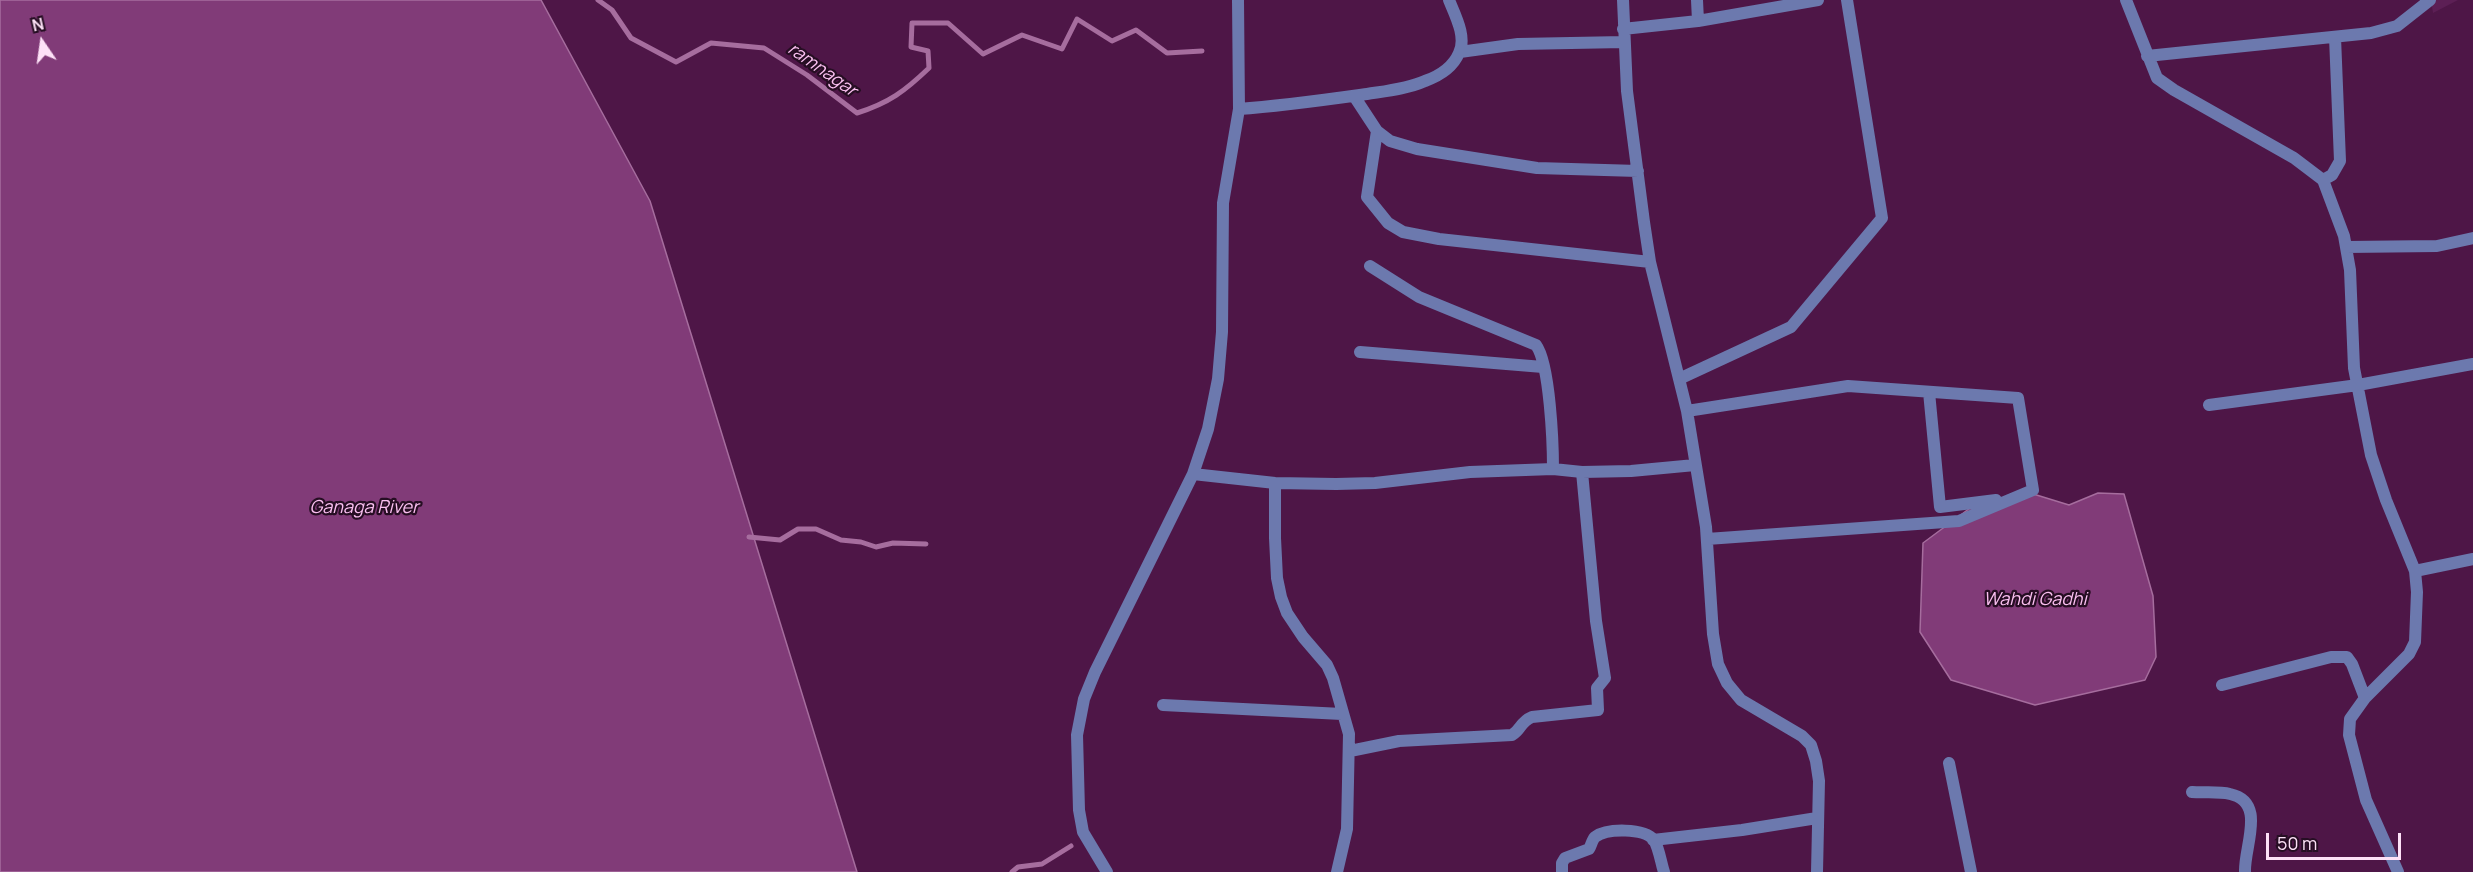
<!DOCTYPE html>
<html>
<head>
<meta charset="utf-8">
<style>
	body { margin:0 }
	#map { position:relative; width:2473px; height:872px; overflow:hidden; background:#4e1647; font-family:Manrope,sans-serif }
	canvas { display:block }
	.north { position:absolute; left:12px; top:12px; width:60px; height:60px; -webkit-text-stroke:4px #260e23; paint-order:stroke; rotate:347deg; font-size:16px; font-weight:700; line-height:24px; text-align:center; color:#fde1f7 }
	.north::after { content:''; display:block; margin:auto; width:21px; height:27px; background:#fde1f7; clip-path:polygon(50% 0,100% 100%,50% 72%,0 100%) }
	.scale { position:absolute; left:2266px; top:833px; width:135px; height:27px; box-sizing:border-box; border:3px solid #fde1f7; border-top:0; padding-left:8px; font-size:18px; line-height:21px; white-space:nowrap; color:#fde1f7; -webkit-text-stroke:4px #260e23; paint-order:stroke }
</style>
</head>
<body>
<div id="map">
<canvas width="2473" height="872"></canvas>
<div class="north">N</div>
<div class="scale">50 m</div>
</div>
<script>
const ctx = document.querySelector('canvas').getContext('2d');
ctx.lineJoin = 'round';
function paint(path, color) { ctx.fillStyle = color; ctx.fill(path, 'evenodd'); }
function strokePath(path, color, width, dash) { ctx.strokeStyle = color; ctx.lineWidth = width; ctx.lineCap = dash ? 'butt' : 'round'; ctx.setLineDash(dash || []); ctx.stroke(path); }
function write(font, color, halo, rows, align = 'center') {
  ctx.font = font + ' Manrope,sans-serif'; ctx.lineWidth = 4.5; ctx.setLineDash([]); ctx.textBaseline = 'middle'; ctx.strokeStyle = halo; ctx.fillStyle = color; for (const [text, x, y, turn = 0] of rows) {
    ctx.save(); ctx.translate(x, y); ctx.rotate((+turn || 0) * Math.PI / 180); ctx.textAlign = isNaN(turn) ? turn : align; if (halo) ctx.strokeText(text, 0, 0); ctx.fillText(text, 0, 0); ctx.restore();
  }
}
paint(new Path2D(`
	M2431,0h27l-25,13z`), '#5c1f55');
const water = new Path2D(`
	M0,0h541l109,201 207,671h-857z
	M2030,493l39,12 29,-12 26,1 29,102 3,61 -11,23 -110,25 -84,-25 -31,-48 3,-89 47,-35z`);
paint(water, '#813b78');
strokePath(water, '#a66d9e', 1.5);
strokePath(new Path2D(`
	M598,0l14,10 19,28 45,24 35,-19 53,5 43,27 50,38c32,-10 48,-22 72,-45l-1,-17 -17,-4 1,-24h36l35,31 39,-19 40,14 15,-30 35,22 24,-11 31,23 35,-2
	M749,537l31,3 18,-11h18l25,11 20,2 15,5 17,-4 33,1
	M1012,872l6,-5 24,-3 29,-18`), '#a66d9e', 5);
strokePath(new Path2D(`
	M1623,0l4,91 17,131 6,40 37,149 19,116 7,107 5,30 9,19 14,17 61,36 9,9 5,16 3,20 -2,91
	M1697,0l1,21
	M2126,0l31,78 17,12 120,68 29,22 21,56 6,34 4,98 17,87 15,45 29,71 2,21 -2,50 -6,12 -44,44 -15,21 -1,16 17,65 32,72
	M1623,29l75,-8 120,-21
	M1460,52l58,-8 106,-2
	M2147,56l224,-23 26,-7 33,-26
	M1354,96l23,35 13,10 27,8 120,19 101,3
	M1239,109c43,-3 85,-9 128,-15 19,-3 40,-5 58,-13 14,-5 28,-14 34,-28 8,-16 -4,-38 -10,-53
	M1377,131l-10,66 21,26 15,9 36,7 211,23
	M2323,180l9,-5 8,-14 -5,-124
	M2346,247l91,-1 36,-8
	M1370,266l49,31 117,48c14,19 17,99 17,124
	M1360,352l183,15
	M1679,379l112,-52 91,-109 -35,-218
	M1929,392l11,115 56,-7
	M2209,405l149,-20 115,-21
	M1687,411l161,-25 170,12 15,92 -74,31 -252,18
	M1193,474l82,9 61,1 39,-1 95,-11 83,-3 29,3 49,-1 64,-6
	M1275,483v55l2,40 4,19 6,16 16,24 24,28 6,13 16,56 -2,95 -10,43
	M2415,571l58,-12
	M2222,685l109,-28h16l5,7 13,34
	M1163,705l179,9
	M1350,751l49,-10 113,-6c9,-5 8,-13 20,-18l66,-7 -1,-22 8,-10 -9,-57 -14,-149
	M1949,763l22,109
	M2192,792c12,1 26,-1 38,2 37,8 14,52 15,78
	M1653,840l89,-10 75,-12
	M1107,872l-24,-40 -4,-22 -2,-75 7,-36 11,-27 98,-198 15,-45 10,-50 4,-47 1,-129 16,-94 -1,-109
	M1562,872v-9l3,-5 24,-9c2,-3 3,-9 6,-12 12,-9 49,-9 59,3 5,8 7,23 10,32`), '#6c79ae', 12);
write('italic 18px', '#fabff0', '#260e23', [
	["ramnagar",822,70,35],
	["Ganaga River",364,508],
	["Wahdi Gadhi",2035,600]
]);
</script>
</body>
</html>
